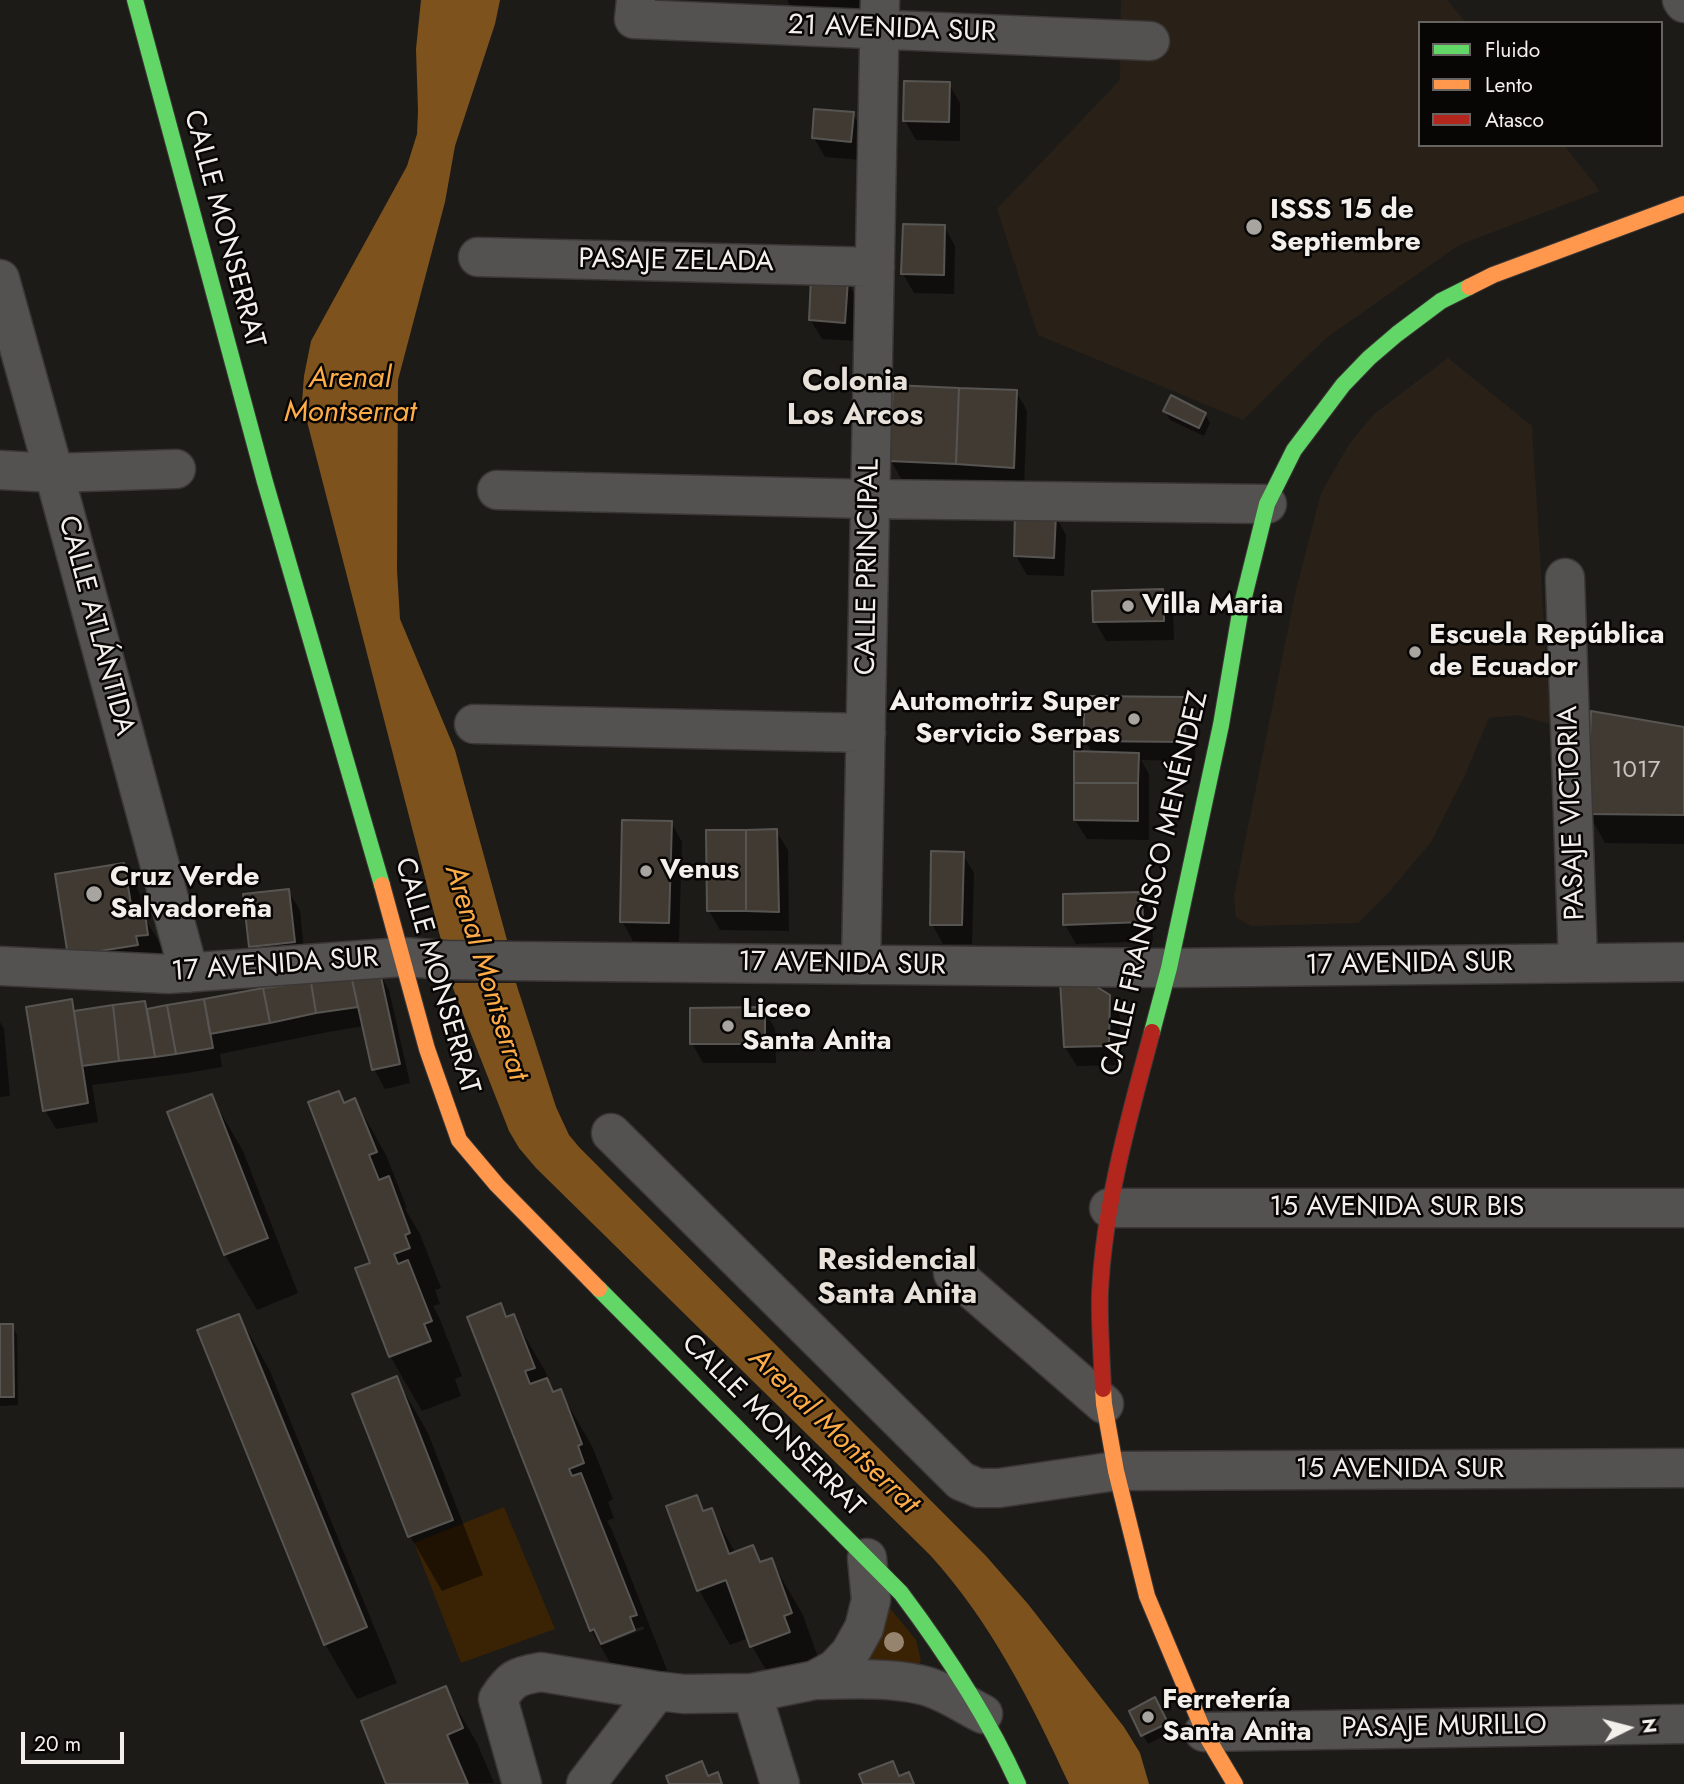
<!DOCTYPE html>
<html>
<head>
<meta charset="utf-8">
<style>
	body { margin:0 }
	#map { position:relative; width:1684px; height:1784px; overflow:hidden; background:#1d1b18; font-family:Jost,sans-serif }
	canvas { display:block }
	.legend { position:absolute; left:1418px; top:21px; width:245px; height:126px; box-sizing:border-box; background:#080605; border:2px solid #666361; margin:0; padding:9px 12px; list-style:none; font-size:21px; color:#f3efeb }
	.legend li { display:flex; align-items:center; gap:14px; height:35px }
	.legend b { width:35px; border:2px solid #666361 }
	.north { position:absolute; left:1593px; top:1693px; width:70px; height:70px; -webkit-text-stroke:5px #080605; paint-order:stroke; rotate:84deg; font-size:19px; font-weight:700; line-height:28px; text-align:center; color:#f3efeb }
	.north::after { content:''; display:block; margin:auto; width:24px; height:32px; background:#f3efeb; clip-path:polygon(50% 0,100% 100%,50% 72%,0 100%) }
	.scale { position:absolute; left:21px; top:1732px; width:103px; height:32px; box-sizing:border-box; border:4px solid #f3efeb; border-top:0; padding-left:9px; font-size:21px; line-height:24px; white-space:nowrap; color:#f3efeb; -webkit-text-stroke:5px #080605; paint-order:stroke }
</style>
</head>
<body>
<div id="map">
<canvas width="1684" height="1784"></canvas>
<ul class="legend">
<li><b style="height:9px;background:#63d668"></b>Fluido</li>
<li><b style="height:9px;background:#ff974d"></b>Lento</li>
<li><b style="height:9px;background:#b3261e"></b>Atasco</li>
</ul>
<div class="north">N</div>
<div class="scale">20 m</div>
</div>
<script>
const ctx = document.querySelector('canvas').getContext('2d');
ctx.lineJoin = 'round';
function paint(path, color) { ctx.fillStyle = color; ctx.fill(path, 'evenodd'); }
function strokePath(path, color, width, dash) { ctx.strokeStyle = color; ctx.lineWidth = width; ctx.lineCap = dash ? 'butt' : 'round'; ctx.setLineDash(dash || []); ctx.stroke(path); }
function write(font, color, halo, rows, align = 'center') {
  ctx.font = font + ' Jost,sans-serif'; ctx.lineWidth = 5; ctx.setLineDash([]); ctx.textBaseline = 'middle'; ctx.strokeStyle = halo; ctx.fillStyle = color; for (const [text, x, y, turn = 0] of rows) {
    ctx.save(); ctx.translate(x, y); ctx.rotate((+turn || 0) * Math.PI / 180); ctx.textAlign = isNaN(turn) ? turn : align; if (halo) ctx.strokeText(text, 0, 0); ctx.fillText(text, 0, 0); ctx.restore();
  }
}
paint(new Path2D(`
	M1121,0h326l19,23h-46v122h144l36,46 -141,54 -133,93 -83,82 -205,-85 -41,-126 123,-129z
	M1448,358l84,68 18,298 -32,-9 -29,3 -24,57 -34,67 -43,51 -30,30 -107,3 -15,-9 -2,-21 62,-306 25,-97 29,-50 24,-29z`), '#292118');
paint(new Path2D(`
	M504,1507l51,122 -94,34 -47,-120z
	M884,1601l32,39 5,21 -6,8 -54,-9z`), '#3a2304');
paint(new Path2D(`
	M421,0h79l-5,24 -40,122 -10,56 -47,178 -1,190 3,49 55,131 52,190h-66l-139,-538 2,-26 7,-35 96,-175 10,-32 1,-23 -2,-62z
	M451,983h65l40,124 13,28 10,12 407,409 42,48 96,123 16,26 9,31h-80c-38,-82 -78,-162 -139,-229l-394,-387 -17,-20 -10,-17z`), '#7d521d');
paint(new Path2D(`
	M450,979l65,1 1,3h-65z`), '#1d1b18');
paint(new Path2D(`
	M787,0h75l-1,18 -65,-3z
	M949,84l11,19v38l-44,-1 -11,-19z
	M853,114l11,19 -3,27 -36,-3 -11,-19z
	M944,226l11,20 -1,48 -40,-1 -11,-19z
	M847,281l11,20 -3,40 -33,-2 -12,-20z
	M1016,391l11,20 -3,76 -122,-7 -11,-19z
	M1165,411l40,3 5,9 -6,13 -34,-16z
	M1055,515l11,20 -2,41 -37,-1 -11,-19z
	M1162,591l11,19 1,30 -68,1 -11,-20z
	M1185,699l11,19 -1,43 -54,-1 8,14v66l-62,-1 -12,-19 18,-67 -8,-12z
	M1684,729v115l-79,-1 -16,-29z
	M671,822l11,20 -3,100 -46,-1 -11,-20z
	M776,831l12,19 1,81 -69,-1 -11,-19z
	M962,853l12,20 -2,71h-29l-11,-20z
	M124,864l16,30 4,23 17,28 3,19 -77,21z
	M288,891l12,19 5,51 -43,5 -11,-20z
	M1141,893l11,20 1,28 -77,3 -11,-19z
	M378,970l11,20 21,93 -25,6 -11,-20 -10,-43 -36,6 -108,22 2,13 -35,6 -95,12 6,37 -42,7 -11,-19 26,-109 6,11 67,-9 5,7z
	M1109,996l11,20 -1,49 -42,1 -12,-19z
	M764,1009l11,20 1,34h-73l-11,-20z
	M0,1022l4,7 6,67 -10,1z
	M338,1093l7,11 10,-4 31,55 21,53 -2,1 15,25 21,54 -6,2 5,14 -7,2 6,11 23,59 -7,3 6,17 -39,15 -32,-55z
	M211,1096l32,55 55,142 -41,17 -32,-55 -55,-142z
	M500,1305l7,13 6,-2 32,55 9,23 6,-3 32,55 21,53 -5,3 6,16 -7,3 5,9 55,140 -44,15 -32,-55 -122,-312zM643,1626l1,3 -41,16v-4z
	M239,1316l31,55 127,312 -40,16 -32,-55z
	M0,1326h12l5,9 1,70 -18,1z
	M396,1378l32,55 55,142 -41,16 -32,-55 -56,-141z
	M696,1497l9,15 6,-2 25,44 17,-7 9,17 9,-4 32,55 19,54 -38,32 -32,-55 -3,-8 -19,7 -31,-55z
	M445,1688l32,55 17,40 -106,1z
	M1160,1708l12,24 -24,12 -5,-9z`), '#0007');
const building = new Path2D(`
	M904,81l46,1 -1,40 -46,-1z
	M814,109l40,3 -3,30 -39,-4z
	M903,224l42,1 -1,50 -43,-1z
	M811,277l37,3 -3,43 -36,-3z
	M893,385l66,3 -3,76 -67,-3z
	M959,388l58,2 -3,78 -58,-4z
	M1171,395l35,18 -7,15 -36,-17z
	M1015,512l41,2 -2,44 -40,-2z
	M1163,589l1,32 -71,1 -1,-31z
	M1084,696l102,1 -1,45 -101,-1z
	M1591,711l93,16v88l-97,-1z
	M1074,751l65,2 -1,30h-64z
	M1074,783h64v38l-64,-1z
	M622,820l50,1 -3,102 -49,-1z
	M777,829l2,83 -33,-1v-81z
	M706,830h40v81h-39z
	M931,851l33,1 -2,73h-32z
	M124,863l9,53 12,-2 3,21 -12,1 2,9 -70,11 -13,-82z
	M289,889l6,53 -46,5 -6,-53z
	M1142,892l1,30 -80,3v-31z
	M379,968l21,96 -28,6 -21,-95z
	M351,975l7,32 -42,6 -5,-31z
	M1060,981l34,4 16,10 -1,51 -45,1z
	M311,982l5,31 -46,10 -7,-35z
	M263,988l7,35 -60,11 -6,-35z
	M72,999l16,104 -45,8 -17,-104z
	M204,999l9,49 -37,6 -9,-49z
	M145,1001l10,56 -36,4 -6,-56z
	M113,1005l6,56 -37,5 -8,-55z
	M167,1005l9,49 -21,3 -8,-48z
	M765,1007v37h-75v-36z
	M339,1091l5,12 11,-5 22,54 -8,3 10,25 10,-4 21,57 -5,2 5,13 -16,6 4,10 10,-4 24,61 -8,3 7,17 -42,16 -34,-89 15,-5 -62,-161z
	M212,1094l56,144 -44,17 -57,-143z
	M501,1303l5,14 8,-3 21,54 -10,3 5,13 17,-6 6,14 8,-3 21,55 -4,2 6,17 -15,6 3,7 9,-3 56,142 -7,2 5,13 -34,14 -7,-15 -4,2 -123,-314z
	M239,1314l128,313 -43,18 -127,-315z
	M0,1324h13l1,73h-14z
	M397,1376l56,144 -45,17 -56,-143z
	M697,1495l6,16 9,-3 17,46 24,-9 7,17 12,-4 20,55 -8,3 6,16 -40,15 -24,-67 -29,11 -31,-85z
	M446,1686l17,42 -16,7 21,49h-82l-25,-63z
	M1155,1697l13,26 -27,13 -12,-25z
	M702,1761l6,15 10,-4 4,12h-53l-3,-8z
	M893,1761l6,15 10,-4 5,12h-51l-4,-10z`);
paint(building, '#413a32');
strokePath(building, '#575552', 2);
const street = new Path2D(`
	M636,0l-2,19 516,22
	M1682,0l2,3
	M478,257l397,10
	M0,279l54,194 135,500
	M0,470l54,3 122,-4
	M497,490l373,9 397,5
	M1565,578l13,385
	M474,724l392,9
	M861,965l19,-965
	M0,966l169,8 234,-17 43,3 65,1 658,7 515,-6
	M611,1133l350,348 17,7h21l117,-17 568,-3
	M1109,1208h575
	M953,1273l151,131
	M815,1680c32,-1 83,-3 114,7 19,6 36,18 54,27
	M752,1693l28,91
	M1204,1732l480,-8
	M522,1784l-24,-85c13,-20 18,-23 43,-27l116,19 27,3 68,-1 63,-13 20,-11 15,-16 14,-25 7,-28 -4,-42
	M586,1784l71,-93`);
const fast = new Path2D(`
	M135,0l130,482 117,403
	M1152,1032l17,-64 52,-243 19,-112 27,-109 27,-54 49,-65 26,-27 28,-24 44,-33 28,-14
	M599,1289l302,304c45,60 86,122 117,191`);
const slow = new Path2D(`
	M1469,287l24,-12 191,-71
	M382,885l45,164 32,91 38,45 102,104
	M1103,1389l1,15 12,67 31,125 57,136 31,52`);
const jam = new Path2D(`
	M1103,1389c-1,-31 -4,-64 -3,-96 4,-89 29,-175 52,-261`);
strokePath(street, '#3a3736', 41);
strokePath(fast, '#3a3736', 18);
strokePath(slow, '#3a3736', 18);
strokePath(jam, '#3a3736', 18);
strokePath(street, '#545250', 38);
strokePath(fast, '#63d668', 16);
strokePath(slow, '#ff974d', 16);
strokePath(jam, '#b3261e', 16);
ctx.fillStyle = '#97846f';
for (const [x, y] of [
	[894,1642]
]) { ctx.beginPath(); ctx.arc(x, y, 10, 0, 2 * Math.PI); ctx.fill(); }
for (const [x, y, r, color] of [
	[1254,227,9,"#a8a5a1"],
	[1128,606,7,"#a8a5a1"],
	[1415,652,7,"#a8a5a1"],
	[1134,719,7,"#a8a5a1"],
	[646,871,7,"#a8a5a1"],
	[94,894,9,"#a8a5a1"],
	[728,1026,7,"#a8a5a1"],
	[1148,1717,7,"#a8a5a1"]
]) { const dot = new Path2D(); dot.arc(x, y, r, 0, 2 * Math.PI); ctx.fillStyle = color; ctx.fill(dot); strokePath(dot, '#080605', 2.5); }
write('24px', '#c6c2bd', null, [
	["1017",1636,771]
]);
write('28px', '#f3efeb', '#080605', [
	["21 AVENIDA SUR",892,30,2],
	["CALLE MONSERRAT",223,229,75],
	["PASAJE ZELADA",676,262,1],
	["CALLE PRINCIPAL",869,567,-89],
	["CALLE ATLÁNTIDA",95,626,75],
	["PASAJE VICTORIA",1573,813,-92],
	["CALLE FRANCISCO MENÉNDEZ",1156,884,-77],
	["17 AVENIDA SUR",842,965,1],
	["17 AVENIDA SUR",1409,965,-1],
	["17 AVENIDA SUR",275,966,-4],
	["CALLE MONSERRAT",436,976,74],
	["15 AVENIDA SUR BIS",1397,1208],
	["CALLE MONSERRAT",772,1426,45],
	["15 AVENIDA SUR",1400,1470],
	["PASAJE MURILLO",1444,1728,-1]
]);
write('bold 28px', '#f3efeb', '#080605', [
	["ISSS 15 de",1270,211],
	["Septiembre",1270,243],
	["Villa Maria",1142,606],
	["Escuela República",1429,636],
	["de Ecuador",1429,668],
	["Automotriz Super",1120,703,"right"],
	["Servicio Serpas",1120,735,"right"],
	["Venus",660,871],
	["Cruz Verde",110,878],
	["Salvadoreña",110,910],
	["Liceo",742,1010],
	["Santa Anita",742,1042],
	["Ferretería",1162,1701],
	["Santa Anita",1162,1733]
], 'left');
write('italic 30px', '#feac47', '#080605', [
	["Arenal",350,380],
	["Montserrat",350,414],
	["Arenal Montserrat",485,973,73],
	["Arenal Montserrat",833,1432,44]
]);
write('bold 30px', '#e8e1da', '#080605', [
	["Colonia",855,383],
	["Los Arcos",855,417],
	["Residencial",897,1262],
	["Santa Anita",897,1296]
]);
</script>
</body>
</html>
